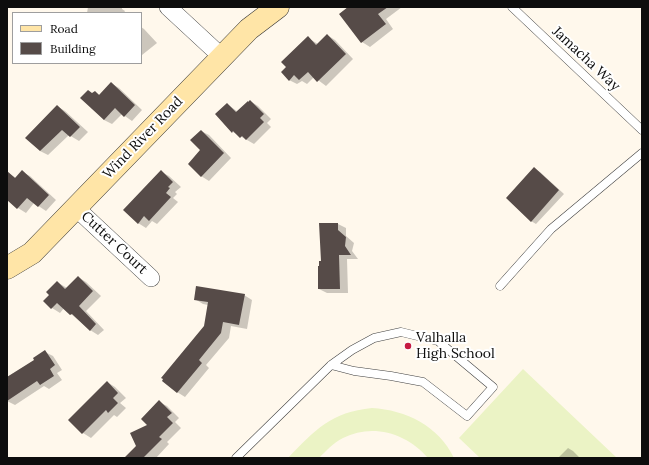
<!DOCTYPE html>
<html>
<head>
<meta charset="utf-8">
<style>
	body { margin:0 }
	#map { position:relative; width:649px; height:465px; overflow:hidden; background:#fff8ec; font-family:Lora,serif }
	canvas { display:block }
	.frame { position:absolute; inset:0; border:8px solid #0d0d0d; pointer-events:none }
	.legend { position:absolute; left:12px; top:12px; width:130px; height:52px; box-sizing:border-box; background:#fff; border:1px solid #9e9e9e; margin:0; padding:5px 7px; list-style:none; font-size:12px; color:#0d0d0d }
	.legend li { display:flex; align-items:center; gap:8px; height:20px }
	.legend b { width:20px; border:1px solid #9e9e9e }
</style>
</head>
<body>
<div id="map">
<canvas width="649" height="465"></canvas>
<div class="frame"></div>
<ul class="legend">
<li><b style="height:5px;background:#ffe5a7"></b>Road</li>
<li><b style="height:11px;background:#564b48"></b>Building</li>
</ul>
</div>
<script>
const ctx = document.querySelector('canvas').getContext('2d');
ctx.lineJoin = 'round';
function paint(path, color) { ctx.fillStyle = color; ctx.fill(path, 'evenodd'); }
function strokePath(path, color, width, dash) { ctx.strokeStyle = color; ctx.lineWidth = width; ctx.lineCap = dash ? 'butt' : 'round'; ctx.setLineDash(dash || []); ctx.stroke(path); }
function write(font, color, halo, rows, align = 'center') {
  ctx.font = font + ' Lora,serif'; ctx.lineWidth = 4; ctx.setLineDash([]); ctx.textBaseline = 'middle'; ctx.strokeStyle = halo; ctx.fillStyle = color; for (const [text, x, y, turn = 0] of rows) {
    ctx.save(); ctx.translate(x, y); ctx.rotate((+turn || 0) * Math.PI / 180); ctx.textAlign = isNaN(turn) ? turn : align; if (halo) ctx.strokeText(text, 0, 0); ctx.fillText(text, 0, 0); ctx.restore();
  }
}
paint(new Path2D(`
	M523,369l94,89h-137l-21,-20z
	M372,408c34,2 67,18 82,50h-26c-21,-25 -56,-35 -85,-20 -10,5 -17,13 -24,20h-31c27,-28 43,-46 84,-50z`), '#ebf3c5');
paint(new Path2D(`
	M88,7h34v2l3,2 -1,2h-37z
	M348,7h54l-16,12 7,10 -23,18 -8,-5 -22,-28z
	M141,27l3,2 13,14 -15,12h-1z
	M327,35l8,5 18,19 -27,27 -12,-9 -7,7 -5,-3 -5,3 -8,-4 -1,-13 20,-29 10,6z
	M111,83l8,5 23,22 -10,11 -10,-7 -10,10 -8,-4 -22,-22 13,-6 5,3z
	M250,101l8,5 13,13 -4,4 4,4 -17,17 -21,-12 -6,-28 11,8z
	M57,106l8,5 23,21 -9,9 -10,-6 -21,20 -8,-4z
	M201,131l8,4 22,23 -22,23 -8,-5z
	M534,169l6,3 24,22 -28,30 -5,-3z
	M7,172l9,6 6,-6 8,4 26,24 -10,11 -12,-8 -8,10 -8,-5 -11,-10z
	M161,172l8,4 12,11 -6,5 2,2 -4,4 5,4 -21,22 -5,-3 -6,7 -8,-5z
	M338,224l8,4v8l8,7 -2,8 6,8h-11l1,34h-21l-8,-4 3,-27z
	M78,277l8,5 15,14 -15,15 18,19 -6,5 -8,-5 -26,-22 -4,5 -8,-5 -7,-7 6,-6 6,-13 10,6z
	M244,295l8,5 -5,29 -16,-3 -2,12 -23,27 3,3 -24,29 -8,-5 28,-66 3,-21 -5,-1 -8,-5z
	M45,352l8,4 9,14 -5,3 5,7 -13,9 -5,-3 -29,19 -8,-4v-24l28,-17z
	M107,382l8,5 11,11 -6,5 6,5 -9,9 -3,-2 -23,23 -8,-5 -13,-13z
	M159,402l8,4 12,12 -4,4 6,6 -14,14 2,2 -13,14h-30l11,-12z
	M568,448l5,3 7,7h-22z`), '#0003');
paint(new Path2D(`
	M348,7h40l-10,7 8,10 -25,19 -22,-29z
	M327,34l19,20 -29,28 -9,-10 -9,8 -5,-5 -5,6 -8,-9 5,-5 -5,-5 27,-26 8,9z
	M111,82l24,23 -11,12 -9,-9 -11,12 -24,-22 8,-8 4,3 3,-2 4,4z
	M250,100l14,14 -4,4 4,4 -18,18 -4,-4 -2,2 -7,-7 -1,2 -17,-19 12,-11 9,9 12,-11v1z
	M57,105l23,22 -10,10 -8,-7 -22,21 -15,-13z
	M201,130l23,23 -23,24 -13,-13 12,-14 -10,-10z
	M534,167l25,23 -28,32 -25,-24z
	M22,170l27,25 -11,12 -11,-9 -10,11 -10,-9v-29l8,7z
	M161,170l12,12 -5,5 2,1 -4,5 5,4 -22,24 -5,-5 -6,8 -15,-14z
	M319,223h19v7l8,7 -1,9 6,9h-12l1,34h-22v-23h1v-5h2z
	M78,276l15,15 -14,15 17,18 -6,7 -18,-17 -2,1 -13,-12 -6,6 -8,-8 6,-6 -3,-3 11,-11 8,8z
	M196,286l49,8 -6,31 -16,-3 -2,11 -22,27 3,3 -25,30 -15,-12 1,-2 -2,-1 43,-52 4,-24 -14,-2z
	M45,350l10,15 -5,4 4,7 -14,9 -3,-4 -30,20v-24l27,-17 -1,-2z
	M107,381l11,12 -5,5 5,5 -10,10 -2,-3 -24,24 -14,-14z
	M159,400l13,13 -5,4 6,6 -14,14 3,2 -19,19h-19l12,-12 -6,-13 17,-8 -6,-6z`), '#564b48');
const lane = new Path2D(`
	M512,7l130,123
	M500,286l51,-57 91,-76
	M236,458l95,-93 21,-15 22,-12 27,-6 37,9 55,46 -26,29 -44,-34 -32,-6 -37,-5 -23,-6`);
const street = new Path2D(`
	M168,7l54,50
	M76,208l75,70`);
const secondary = new Path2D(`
	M7,268l25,-15 217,-224 29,-22`);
strokePath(lane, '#404040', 9);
strokePath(street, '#404040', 18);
strokePath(secondary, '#2f2f2f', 23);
strokePath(lane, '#fff', 8);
strokePath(street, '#fff', 17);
strokePath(secondary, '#ffe5a7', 22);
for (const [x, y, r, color] of [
	[408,346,4,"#c61b43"]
]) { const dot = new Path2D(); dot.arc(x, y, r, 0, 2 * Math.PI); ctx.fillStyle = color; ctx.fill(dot); strokePath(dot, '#fff', 1.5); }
write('14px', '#0d0d0d', '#fff', [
	["Jamacha Way",586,59,43],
	["Wind River Road",143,138,-46],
	["Cutter Court",114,243,43]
]);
write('14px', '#0d0d0d', '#fff', [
	["Valhalla",416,338],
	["High School",416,354]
], 'left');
</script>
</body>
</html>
